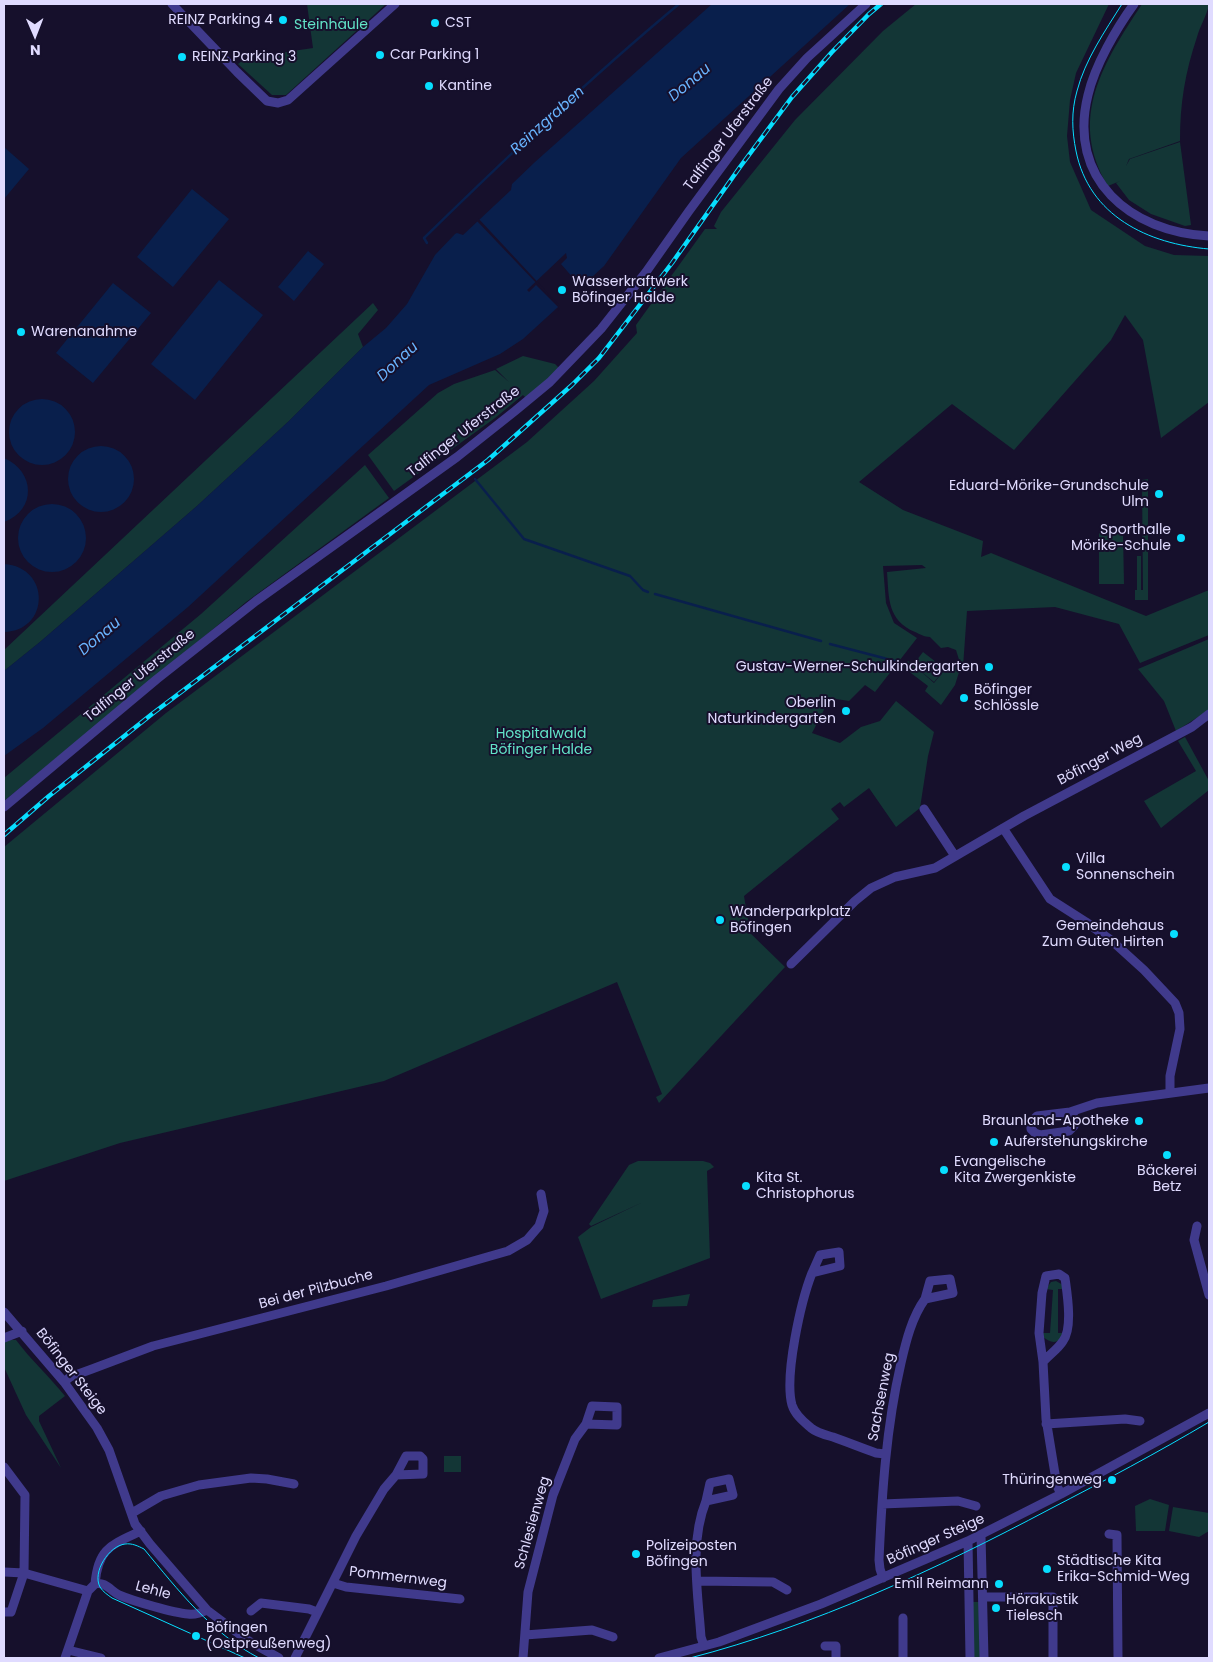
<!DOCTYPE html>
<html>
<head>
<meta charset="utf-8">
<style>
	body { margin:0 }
	#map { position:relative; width:1213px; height:1662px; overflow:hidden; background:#16102c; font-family:Poppins,sans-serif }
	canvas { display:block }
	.frame { position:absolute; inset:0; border:5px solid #e0dbff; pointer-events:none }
	.north { position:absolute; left:10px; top:10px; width:50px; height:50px; -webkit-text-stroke:4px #16102c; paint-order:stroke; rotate:179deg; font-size:14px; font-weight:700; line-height:20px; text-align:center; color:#e0dbff }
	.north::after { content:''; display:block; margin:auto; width:18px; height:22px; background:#e0dbff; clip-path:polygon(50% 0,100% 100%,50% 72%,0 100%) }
</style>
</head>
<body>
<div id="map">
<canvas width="1213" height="1662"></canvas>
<div class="frame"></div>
<div class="north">N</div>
</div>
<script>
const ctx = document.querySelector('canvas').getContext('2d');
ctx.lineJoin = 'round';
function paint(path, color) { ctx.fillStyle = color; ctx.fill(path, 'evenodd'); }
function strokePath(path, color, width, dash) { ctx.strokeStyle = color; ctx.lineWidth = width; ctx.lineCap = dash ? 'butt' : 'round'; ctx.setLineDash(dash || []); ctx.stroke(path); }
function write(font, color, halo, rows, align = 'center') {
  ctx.font = font + ' Poppins,sans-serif'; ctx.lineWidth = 4; ctx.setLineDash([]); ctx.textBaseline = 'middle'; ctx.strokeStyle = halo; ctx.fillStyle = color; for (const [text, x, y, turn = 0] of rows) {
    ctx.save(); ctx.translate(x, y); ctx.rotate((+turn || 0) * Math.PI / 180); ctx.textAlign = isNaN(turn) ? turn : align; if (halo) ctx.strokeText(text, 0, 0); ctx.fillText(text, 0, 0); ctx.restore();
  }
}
paint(new Path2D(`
	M307,4h79l-100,91h-14l-34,-31 8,-6 67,-10z
	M916,4h193l-33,69 -6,27 -3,36 3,26 21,48 54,36 29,9 35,1v146l-48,36 -18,-98 -18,-25 -14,25 -97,110 -62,-46 -93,78 44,28 80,31 -2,16 10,-4 155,63 63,-26v45l-69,28 -21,-39 -64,-17 -88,4 -4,56 -2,-1 -5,-16 -8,-3 -7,1 -11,-11c-6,0 -10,-3 -15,-5 -28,-12 -26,-34 -28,-60l39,-4 -4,-3 -39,1 3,37 8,20 23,15 -42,54 -10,-7 -16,16 -19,-3 -18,35 28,10 21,-16 19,-6 16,-20 38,31 -6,24 -8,52 -24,19 -27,-39 -25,19 -4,-5 -9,7 8,10 -95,77 4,24 -9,5 6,3 40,39 -126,136 -3,-6 6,-3 -45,-112 -233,99 -264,62 -116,38v-334l162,-134 361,-271 67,-61 43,-48 -1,-8 69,-96h12l-3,-3 7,-14 74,-92 88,-89z
	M1142,4h67c-2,11 -9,22 -12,33 -12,36 -17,66 -17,104l-51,18 -3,7 4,-7 50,-17 11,83 -6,1 -34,-12 -22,-14 -13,-17 4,-2 -12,5c-41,-68 -4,-124 34,-182z
	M373,303l5,7 -20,24 5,13 -74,74 -92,85 -157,136 -36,29v-21z
	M523,356l32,8 4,4 -32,31 -4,-4 -28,23 -101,73 -26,-36 70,-62 16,-9 41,-14 14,12 -13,-13z
	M365,465l24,33 -143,104 -242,199v-23l197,-164z
	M1148,479v121h-13v-10h2v-34h4v34h2l-1,-110z
	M1099,533h24l1,51h-25z
	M1209,639v71l-33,21 -12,-30 -26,-32z
	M923,652l22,17 -11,13 -16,-13 16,14 17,-21 9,7 -5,16 -14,20 -16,-14 3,-5 -25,-19 5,-6 5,4z
	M1185,737l24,44v9l-48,38 -17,-27 52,-30 -18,-30z
	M638,1161h65l7,2 4,4 -7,4 3,87 -109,41 -23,-62 13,-10 52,-25 -52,24 -2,-2 40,-59z
	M1056,1281l7,4v4h-5v44h5l-2,6c-7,5 -11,3 -18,-2v-4h7l3,-43 -7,-1 5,-7z
	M690,1294l-3,12 -35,1 1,-7z
	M8,1340h8c15,20 33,36 49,56l-26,20v5l22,47 -35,-53 -22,-48v-26z
	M444,1456h17v16h-17z
	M1150,1499l19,6 -4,26h-29l-1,-25z
	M1173,1507l36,6v18l-10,6 -30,-6z
	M973,1602h8v56h-8z`), '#133636');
paint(new Path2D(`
	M712,4h138l-169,154 -77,108 -23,21 -20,-23 6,-6 -1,-5 -39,37 2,2 7,-7 22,22 -35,32 -23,15 -71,31 -241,222 -145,121 -39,28v-85l36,-29 157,-136 92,-85 74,-74 23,-19 21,-24 28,-49 20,-21 2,-1 6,2 48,-45 1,-6 23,-22z
	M4,147l25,22 -25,30z
	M192,189l37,30 -56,68 -36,-30z
	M308,251l16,13 -30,37 -16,-14z
	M219,280l44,35 -68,85 -44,-36z
	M113,283l38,30 -58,70 -37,-30z
	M9 432a33 33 0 1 1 66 0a33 33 0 1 1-66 0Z
	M68 479a33 33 0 1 1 66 0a33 33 0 1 1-66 0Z
	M4,458c31,13 33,52 0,64z
	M18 538a34 34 0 1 1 68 0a34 34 0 1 1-68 0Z
	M4,564c47,3 46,67 0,68z`), '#091f4c');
paint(new Path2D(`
	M478,218l82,88v2l-2,3 -1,-1 2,-3 -83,-87z`), '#16102c');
strokePath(new Path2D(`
	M427,243l-3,-5c83,-81 166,-160 255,-234
	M475,479l49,60 106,37 13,14 5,2
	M655,594l166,47
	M830,644l65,17`), '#091f4c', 2.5);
strokePath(new Path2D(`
	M172,4l65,68 30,29 11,2 10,-3 107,-96
	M1134,4c-18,25 -39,61 -46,91 -21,84 42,137 121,141
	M4,807l153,-128 99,-78 201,-144 58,-46 35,-29 51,-53 45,-57 43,-61 90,-122 28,-31 59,-54
	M924,809l31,47
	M1003,828l47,71 36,23 26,19 32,29 31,33 4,10 1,16 -10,47v17
	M791,964l64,-63 16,-13 24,-11 40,-9 89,-52 168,-89 17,-13
	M1073,1111l1,15 -5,5 -29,4 -5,-2 -4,-4v-7l6,-6 33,-4 27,-9 112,-15
	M1197,1226l-3,14 15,55
	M812,1273l8,-18 19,-3 1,14 -28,7c-11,28 -28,103 -20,132 3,10 12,17 19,23 6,5 15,7 22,9 14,5 29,11 43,16l9,1
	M4,1312l60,70 33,46 12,22 26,74 15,20 57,66 40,30 32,18
	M4,1338l18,-7
	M1043,1362c6,-7 15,-13 20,-21 10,-13 4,-48 2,-63l-6,-4 -13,2 -4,17 -3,40 4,29 3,57 11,67 4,8
	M64,1382l6,-5 22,-8 61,-23 233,-60 122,-35 19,-11 12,-14 5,-15 -3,-17
	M1046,1424l79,-5 15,2
	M4,1467l21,28 -1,78 -13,39h-7
	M882,1504l76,-3 18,5
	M132,1513l29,-17 38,-11 52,-7 16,1 27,5
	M1109,1534l8,1 1,123
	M981,1535l3,123
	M968,1541l2,117
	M4,1572l20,1 64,18
	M883,1578l-3,-9 -1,-9c3,-67 7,-132 22,-197 5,-22 11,-46 24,-64l28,-6 -3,-14 -20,2 -5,18
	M697,1581l76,1 14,8
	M333,1583l13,4 114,12
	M95,1584c10,-3 16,7 24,11 14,6 55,18 69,19 8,1 13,-1 19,-4
	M983,1597h70v61
	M251,1611l10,-8 48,6 8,3
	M903,1618v40
	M525,1635l67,-5 21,7
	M704,1646l-3,-9c-3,-44 -12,-94 5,-136l27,-6 -4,-16 -19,4 -4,18
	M825,1646h11v12
	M68,1650l33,8
	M65,1658l23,-67 7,-7c3,-36 16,-39 46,-53
	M295,1658l61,-122 28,-47 12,-14 10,-19h14l3,3v15l-27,1
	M523,1658l5,-66 25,-97 22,-56 11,-15 31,1v-18l-25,-1 -6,18
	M659,1658l60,-16 102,-38 147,-63 93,-47 148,-81`), '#403a8c', 9);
strokePath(new Path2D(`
	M1122,4c-17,27 -37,56 -45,87 -6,21 -5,40 -1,60 13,65 72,93 133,98
	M245,1658l-133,-60c-4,-3 -9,-6 -12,-11 -8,-15 9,-41 25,-43 7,-1 13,2 19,5 34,41 67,84 115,109
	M690,1658c124,-32 247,-89 360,-149 54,-28 107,-56 159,-87`), '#07deff', 1);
const rail = new Path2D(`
	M4,835l45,-39 103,-82 336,-254 84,-75 27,-27 73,-95 68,-96 52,-70 40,-45 37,-38 12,-10`);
strokePath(rail, '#07deff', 4.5);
strokePath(rail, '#16102c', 2.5, [8]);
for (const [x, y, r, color] of [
	[283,20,5,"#07deff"],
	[435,23,5,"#07deff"],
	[380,55,5,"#07deff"],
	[182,57,5,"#07deff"],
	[429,86,5,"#07deff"],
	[562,290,5,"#07deff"],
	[21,332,5,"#07deff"],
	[1159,494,5,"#07deff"],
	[1181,538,5,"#07deff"],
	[989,667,5,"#07deff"],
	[964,698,5,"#07deff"],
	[846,711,5,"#07deff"],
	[1066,867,5,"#07deff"],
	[720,920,5,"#07deff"],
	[1174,934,5,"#07deff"],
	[1139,1121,5,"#07deff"],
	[994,1142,5,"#07deff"],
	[1167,1155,5,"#07deff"],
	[944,1170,5,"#07deff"],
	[746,1186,5,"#07deff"],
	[1112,1480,5,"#07deff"],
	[636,1554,5,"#07deff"],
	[1047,1569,5,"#07deff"],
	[999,1584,5,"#07deff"],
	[996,1608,5,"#07deff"],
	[196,1636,5,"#07deff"]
]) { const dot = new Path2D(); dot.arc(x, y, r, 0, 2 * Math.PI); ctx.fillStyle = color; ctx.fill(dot); strokePath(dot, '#16102c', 2); }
write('14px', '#e0dbff', '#16102c', [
	["REINZ Parking 4",273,20,"right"],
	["CST",445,23],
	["Car Parking 1",390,55],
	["REINZ Parking 3",192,57],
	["Kantine",439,86],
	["Wasserkraftwerk",572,282],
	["Böfinger Halde",572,298],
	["Warenanahme",31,332],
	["Eduard-Mörike-Grundschule",1149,486,"right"],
	["Ulm",1149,502,"right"],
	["Sporthalle",1171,530,"right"],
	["Mörike-Schule",1171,546,"right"],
	["Gustav-Werner-Schulkindergarten",979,667,"right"],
	["Böfinger",974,690],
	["Schlössle",974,706],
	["Oberlin",836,703,"right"],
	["Naturkindergarten",836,719,"right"],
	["Villa",1076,859],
	["Sonnenschein",1076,875],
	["Wanderparkplatz",730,912],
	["Böfingen",730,928],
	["Gemeindehaus",1164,926,"right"],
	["Zum Guten Hirten",1164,942,"right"],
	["Braunland-Apotheke",1129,1121,"right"],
	["Auferstehungskirche",1004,1142],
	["Evangelische",954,1162],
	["Kita Zwergenkiste",954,1178],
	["Bäckerei",1167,1171,"center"],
	["Betz",1167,1187,"center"],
	["Kita St.",756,1178],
	["Christophorus",756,1194],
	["Thüringenweg",1102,1480,"right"],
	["Polizeiposten",646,1546],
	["Böfingen",646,1562],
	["Städtische Kita",1057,1561],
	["Erika-Schmid-Weg",1057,1577],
	["Emil Reimann",989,1584,"right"],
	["Hörakustik",1006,1600],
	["Tielesch",1006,1616],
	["Böfingen",206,1628],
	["(Ostpreußenweg)",206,1644]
], 'left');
write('14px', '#62e4c8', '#16102c', [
	["Steinhäule",331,25],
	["Hospitalwald",541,734],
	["Böfinger Halde",541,750]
]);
write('14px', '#e0dbff', '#16102c', [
	["Talfinger Uferstraße",729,134,-53],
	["Talfinger Uferstraße",464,432,-38],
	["Talfinger Uferstraße",140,676,-39],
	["Böfinger Weg",1100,760,-28],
	["Bei der Pilzbuche",316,1290,-15],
	["Böfinger Steige",71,1372,52],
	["Sachsenweg",882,1397,-79],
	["Schlesienweg",533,1523,-74],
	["Böfinger Steige",936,1540,-24],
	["Pommernweg",398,1578,7],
	["Lehle",153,1591,15]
]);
write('italic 15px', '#69b4ff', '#16102c', [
	["Donau",690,83,-40],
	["Reinzgraben",548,121,-42],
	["Donau",398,362,-43],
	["Donau",100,637,-40]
]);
</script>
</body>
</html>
